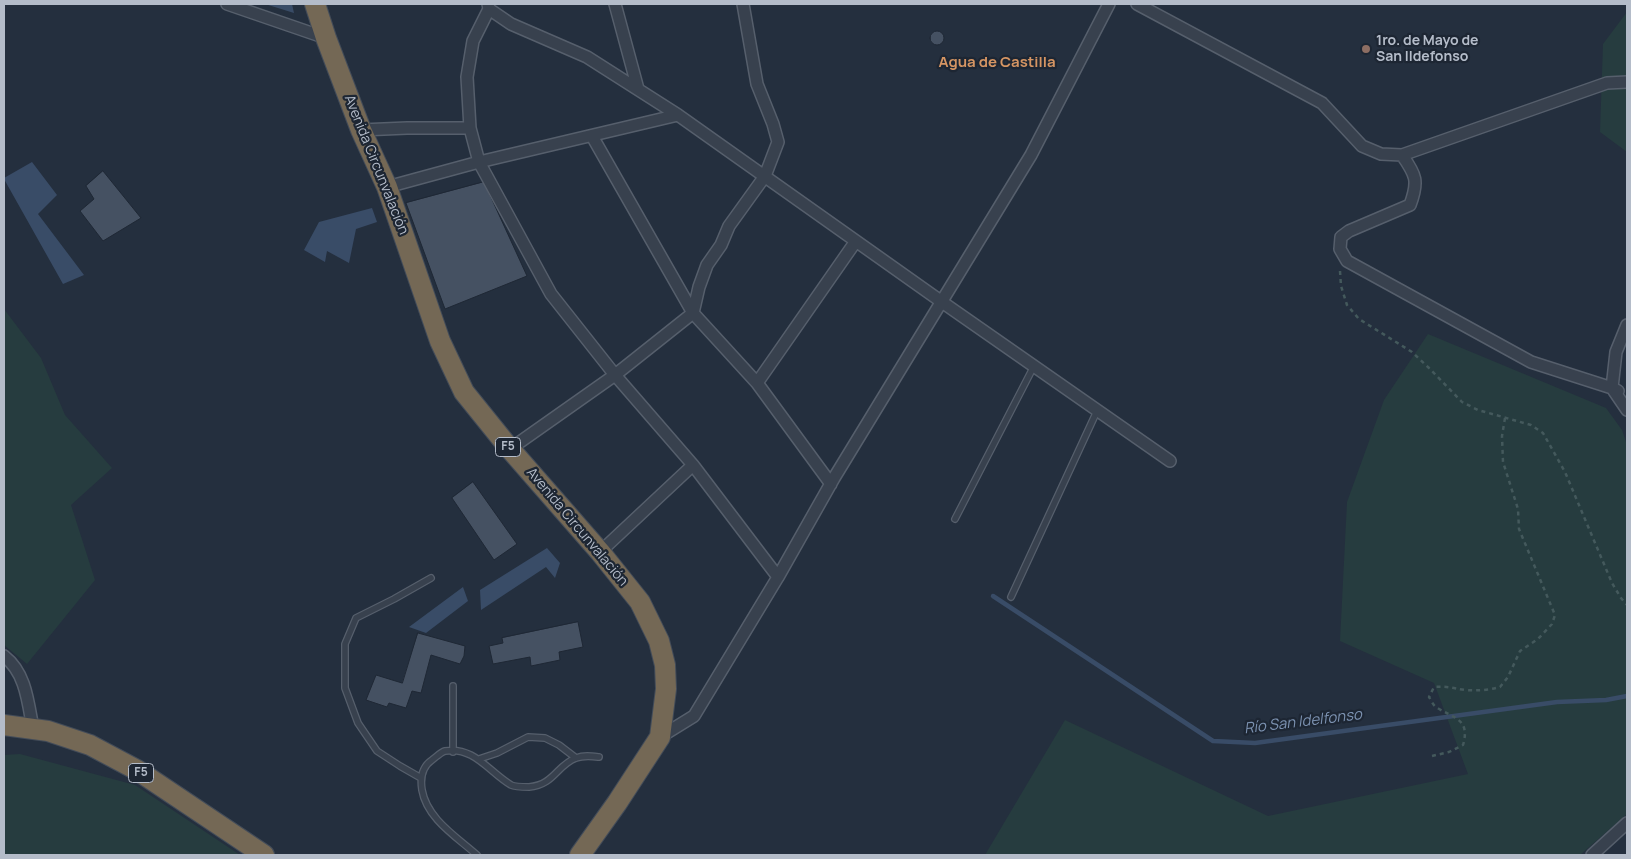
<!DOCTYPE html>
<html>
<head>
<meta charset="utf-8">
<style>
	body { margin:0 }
	#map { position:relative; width:1631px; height:859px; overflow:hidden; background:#242f3e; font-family:Manrope,sans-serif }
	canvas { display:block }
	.frame { position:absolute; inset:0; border:5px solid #b4bcc9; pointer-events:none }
</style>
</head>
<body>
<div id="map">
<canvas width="1631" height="859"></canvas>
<div class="frame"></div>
</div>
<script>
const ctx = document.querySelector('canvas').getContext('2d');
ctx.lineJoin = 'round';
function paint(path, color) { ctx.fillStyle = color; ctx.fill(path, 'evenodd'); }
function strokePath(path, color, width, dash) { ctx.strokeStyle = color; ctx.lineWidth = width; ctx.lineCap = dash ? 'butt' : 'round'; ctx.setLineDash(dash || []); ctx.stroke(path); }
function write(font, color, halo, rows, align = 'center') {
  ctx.font = font + ' Manrope,sans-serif'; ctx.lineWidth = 4.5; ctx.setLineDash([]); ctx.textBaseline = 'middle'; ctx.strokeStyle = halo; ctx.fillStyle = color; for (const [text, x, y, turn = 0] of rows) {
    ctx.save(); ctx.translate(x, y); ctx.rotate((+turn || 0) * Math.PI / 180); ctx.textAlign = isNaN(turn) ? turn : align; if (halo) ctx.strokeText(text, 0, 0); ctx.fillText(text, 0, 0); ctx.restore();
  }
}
paint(new Path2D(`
	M1627,12v140l-27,-20 3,-88z
	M4,309l37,49 24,57 47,53 -41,37 24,75 -68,84 -23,-19z
	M1428,334l178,74 16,22 5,15v369l-47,41h-595l80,-135 203,96 200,-42 -34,-91 -94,-42 7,-139 37,-102z
	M20,754l115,31 105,70h-236v-100z`), '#263c3f');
paint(new Path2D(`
	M265,4h27l2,9z
	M32,162l25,33 -19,19 46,61 -21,9 -59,-105v-1z
	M372,208l5,14 -21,7 -7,34 -22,-12 -2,11 -21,-12 15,-28z
	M547,548l13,15 -5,15 -9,-11 -65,43 -1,-20z
	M463,587l5,14 -42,32 -17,-6z`), '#394c67');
strokePath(new Path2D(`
	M993,596l220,145 42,2 302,-41 49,-2 21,-4`), '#394c67', 4.5);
const building = new Path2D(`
	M930 38a7 7 0 1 1 14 0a7 7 0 1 1-14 0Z
	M103,171l38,47 -38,23 -23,-30 14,-12 -8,-13z
	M484,182l43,94 -82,33 -39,-106z
	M473,482l44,62 -23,16 -42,-62z
	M578,622l5,25 -24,5 1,8 -29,6 -1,-9 -37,7 -4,-18 14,-3 -1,-5z
	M418,633l47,13 -1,10 -4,8 -29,-9 -10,38 -9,-2 -6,17 -17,-5 -2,4 -21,-7 10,-25 26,8z`);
paint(building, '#455162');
strokePath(building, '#1f2835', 1);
const lane = new Path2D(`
	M955,519l79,-153
	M1011,597l86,-186
	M453,686v66
	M479,759l18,-6 31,-16 17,1 14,7 17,13
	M421,778l-21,-12 -23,-15 -19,-28 -13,-35v-44l11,-26 38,-19 37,-21
	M477,855c-20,-18 -50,-36 -55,-65 -2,-12 0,-23 10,-30 4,-3 9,-8 13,-9 29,-5 44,21 66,34 4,2 13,2 18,2 25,-2 28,-22 47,-29 8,-3 15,-2 23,-1`);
const street = new Path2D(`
	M227,4l99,34
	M488,4l1,5 22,15 76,33 91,58 264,187 228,159
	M615,4l23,85
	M1137,4l185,99 40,43 19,8 21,1 205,-72 20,-1
	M489,9l-16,32 -6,36 3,51 9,34 72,132 64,81 78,90 85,112
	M361,130l46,-2h63
	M592,136l101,177 64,70 74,101
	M1402,155c14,20 17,26 8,50l-61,26 -8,6 -1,12 7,12 184,101 81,26 15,22
	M387,187l92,-25 199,-47
	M757,383l99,-142
	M1618,391l-6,-3 4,-36 11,-27
	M510,449l105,-74 78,-62 6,-26 8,-22 14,-20 8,-19 36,-50 13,-34 -5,-18 -16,-40 -14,-80
	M600,552l93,-87
	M4,656c22,17 24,46 29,73
	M660,737l34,-21 84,-139 56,-99 197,-323 78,-151
	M1592,855l35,-32`);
const highway = new Path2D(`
	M315,4l11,34 35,92 26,57 53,154 24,51 46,57 90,103 40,50 19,39 6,24 1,24 -6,48 -43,66 -37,52
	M4,725l44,6 42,14 47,25 127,85`);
strokePath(lane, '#565f6c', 8);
strokePath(street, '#565f6c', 14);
strokePath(highway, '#434c59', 22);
strokePath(new Path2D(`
	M1340,271l1,15 6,19 12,14 53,33 17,16 33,34 16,8 53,15 12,8 22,39 47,111 9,15 6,7
	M1432,756l17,-4 14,-7c8,-27 -11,-27 -27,-38 -3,-2 -5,-7 -7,-10l5,-10c13,-1 18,1 31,3 12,1 24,0 35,-3l8,-10 12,-26 18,-12 14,-15 3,-9 -36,-86 -1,-20 -15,-47 -1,-26 3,-18`), '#44595c', 2.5, [4, 4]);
strokePath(lane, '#38414e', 5.5);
strokePath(street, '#38414e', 11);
strokePath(highway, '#746855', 20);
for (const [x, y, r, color] of [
	[1366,49,5,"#8d6e63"]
]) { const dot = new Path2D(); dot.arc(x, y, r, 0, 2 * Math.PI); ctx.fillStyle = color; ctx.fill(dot); strokePath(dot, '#1d2633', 2); }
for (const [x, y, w] of [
	[508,447,25],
	[141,773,25]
]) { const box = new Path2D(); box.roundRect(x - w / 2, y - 9.5, w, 19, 4); ctx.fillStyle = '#1d2633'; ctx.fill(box); strokePath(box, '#b4bcc9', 1); }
write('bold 12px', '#b4bcc9', null, [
	["F5",508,447],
	["F5",141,773]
]);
write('bold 14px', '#b4bcc9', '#1d2633', [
	["1ro. de Mayo de",1376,41],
	["San Ildefonso",1376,57]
], 'left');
write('14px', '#b4bcc9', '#1d2633', [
	["Avenida Circunvalación",376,165,68],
	["Avenida Circunvalación",577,527,50]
]);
write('bold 15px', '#d59563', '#1d2633', [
	["Agua de Castilla",997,63]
]);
write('italic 15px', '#7c92b1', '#1d2633', [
	["Río San Idelfonso",1303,722,-7]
]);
</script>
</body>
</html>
